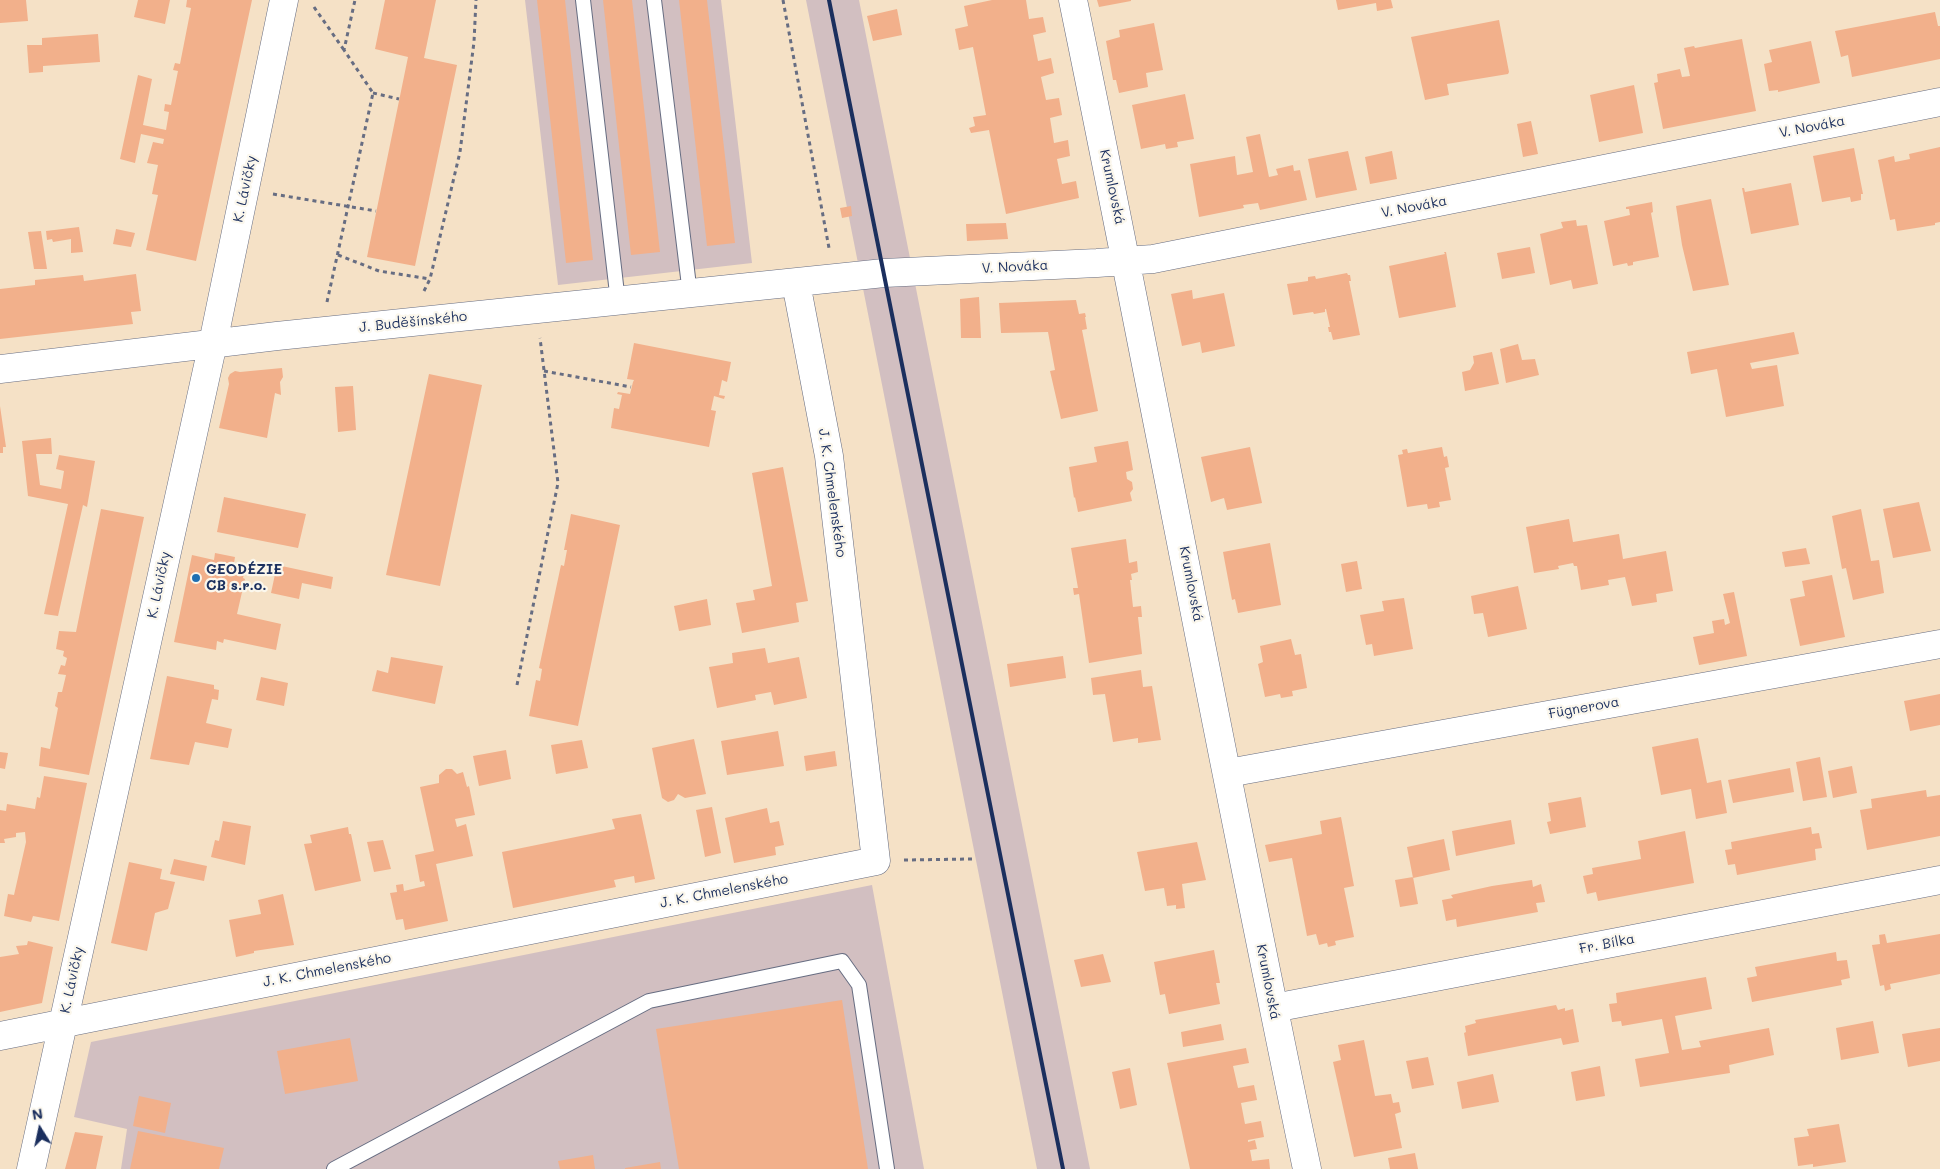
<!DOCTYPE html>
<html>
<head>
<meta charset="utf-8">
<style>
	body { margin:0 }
	#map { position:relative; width:1940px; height:1169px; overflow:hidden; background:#f5e1c6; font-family:Mali,sans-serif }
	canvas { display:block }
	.north { position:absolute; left:15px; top:1104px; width:50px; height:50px; -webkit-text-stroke:4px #fbf7ec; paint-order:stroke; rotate:350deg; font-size:14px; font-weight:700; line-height:20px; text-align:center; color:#1b2f5e }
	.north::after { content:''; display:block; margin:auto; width:18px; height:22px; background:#1b2f5e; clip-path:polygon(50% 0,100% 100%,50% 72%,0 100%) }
</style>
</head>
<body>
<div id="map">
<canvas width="1940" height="1169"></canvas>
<div class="north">N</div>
</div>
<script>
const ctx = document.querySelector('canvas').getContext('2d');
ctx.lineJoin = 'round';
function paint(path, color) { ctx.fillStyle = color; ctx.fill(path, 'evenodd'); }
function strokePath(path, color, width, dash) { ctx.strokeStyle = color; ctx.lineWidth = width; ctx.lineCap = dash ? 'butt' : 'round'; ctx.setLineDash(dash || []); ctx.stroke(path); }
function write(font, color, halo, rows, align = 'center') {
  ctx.font = font + ' Mali,sans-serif'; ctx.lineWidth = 4.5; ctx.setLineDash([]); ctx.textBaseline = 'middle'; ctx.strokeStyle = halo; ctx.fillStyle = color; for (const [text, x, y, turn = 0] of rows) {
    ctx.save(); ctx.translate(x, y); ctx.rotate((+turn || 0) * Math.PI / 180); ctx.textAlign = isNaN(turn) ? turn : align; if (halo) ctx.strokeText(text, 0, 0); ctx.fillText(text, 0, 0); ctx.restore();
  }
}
paint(new Path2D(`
	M525,0h196l31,263 -194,22z
	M806,0h53l231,1169h-53z
	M872,885l52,284h-803l6,-40 -53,-12 17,-75z`), '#d2bfc1');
paint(new Path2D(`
	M0,0h26l2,21 -28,2z
	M138,0h32l-5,24 -31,-7z
	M187,0h65l-56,261 -50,-11 12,-55 -6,-1 6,-29 -11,-2 6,-21 10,2 1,-5 -23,-5 -6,29 -15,-4 18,-84 14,4 -9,46 23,5 3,-18 -5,-1 1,-7 6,1 7,-34 -5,-1 2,-7 5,1 11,-56 -5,-1z
	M385,0h51l-12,58 33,7 -42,201 -48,-9 41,-200 -33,-8z
	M537,0h28l28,260 -27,3z
	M603,0h29l28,252 -29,3z
	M679,0h28l28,243 -28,3z
	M992,0h34l3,19 14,-2 3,15 -13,3 5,26 13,-3 3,15 -13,4 5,23 13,-2 3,17 -12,3 4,25 14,-3 2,16 -13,3 5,25 14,-3 3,17 -73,16 -17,-84 -18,3 -2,-5 6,-2 -2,-9 13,-2 -13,-68 -14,3 -4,-21 13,-3 -4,-20z
	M1097,0h34v1l-32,6z
	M1336,0h55l2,8 -16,3 -1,-8 -38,7z
	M897,9l5,26 -29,6 -6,-25z
	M1935,12l3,14h2v33l-88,18 -4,-22 -7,2 -6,-26z
	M1499,20l10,52 -1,2 -61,10 2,11 -24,5 -14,-63z
	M1154,23l9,47 -17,3 2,14 -29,6 -3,-13h-3l-7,-39 14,-4 -1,-7z
	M98,34l2,28 -57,4v6l-14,1 -2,-28h15v-7z
	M1742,39l14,72 -93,18 -9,-46 4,-1 -1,-8 23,-5 2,8 8,-1 -6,-28 10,-2 1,2z
	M1811,41l9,42 -42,9v-2l-9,1 -5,-27 8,-2 -3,-12z
	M1634,85l9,48 -44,9 -9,-47z
	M1185,94l9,45 -17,3 1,5 -12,2 -1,-5 -24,5 -9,-44z
	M1531,121l7,33 -15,3 -6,-33z
	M1260,134l9,43 9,-2 -2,-6 17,-4 1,6 6,-1 7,30 -47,10 -2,-7 -15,2 1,3 -45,9 -9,-53 45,-8 2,19 16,-3 -7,-35z
	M1940,147v75l-5,1v2l-38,6 -2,-12 -5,1 -12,-60 16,-4 1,6 15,-3 -1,-5z
	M1854,148l9,46h-2v6l-10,2 -1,-5 -28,5 -9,-46z
	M1348,151l9,39 -41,8 -8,-39z
	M1392,151l5,28 -27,5 -5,-27z
	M1791,183l8,42 -48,9 -9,-46h2l1,4z
	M1711,199l18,86 -36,6 -11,-46 -6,-39z
	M1652,202l1,10 -2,1 8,44 -26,5v3l-5,1 -1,-3 -14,3 -9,-45 26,-6 -1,-6h-3v-2z
	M851,206l1,10 -10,2 -2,-10z
	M1576,220l1,6 10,-1 11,59 -25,5 -2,-9 -21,5 -10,-51 23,-6 -2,-6z
	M1006,223l2,16 -41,2 -1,-17z
	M79,227l4,25 -12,1v-14l-18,3 -1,-3 -5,1 -1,-9z
	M116,229l19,4 -4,14 -18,-3z
	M41,231l6,38h-13l-6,-37z
	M1530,247l5,26 -33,6 -5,-26z
	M1444,252h2l10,55 -57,11 -10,-52 56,-12z
	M1347,273l1,2h2l1,6h-2l11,54 -27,5 -2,-8h-2l-1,-5h2l-4,-18h-1v3l-11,2 -1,-2 -20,3 -6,-31 21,-3v-4l7,-1 1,3z
	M136,274l5,37 -10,1 2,12 -133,15v-50l35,-4v-5l48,-5 1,6z
	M1192,290l1,9 31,-6 11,53 -33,7 -2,-11 -18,4 -11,-52z
	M979,297l2,41h-20l-1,-39z
	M1076,300l3,14 6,-1 1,4h-1l2,12 -5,1 16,81 -37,8 -11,-48 5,-1 -7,-38 -47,1 -2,-30z
	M1794,332l5,22 -49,9 2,6 25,-4 7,41 -58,11 -9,-48 -26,5 -4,-22z
	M634,343l97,19 -4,20 -5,-2 -3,15 6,1 -1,3 -10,-3 -3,14 5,1 -7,36 -98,-19 3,-20 5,1 3,-14 -5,-1 1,-2 12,2 3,-12 1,-2 -7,-1z
	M1518,344l4,16 13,-1 4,16 -33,8 -6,-34z
	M1492,352l7,32 -34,7 -3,-19 8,-2 4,-7 -1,-7z
	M282,368l1,9 -3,5 1,13 -6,-2 -8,45 -48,-10 10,-44 -1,-6 2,-4 5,-3 5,1z
	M429,374l53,11 -42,201 -54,-11z
	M353,386l3,44 -18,2 -3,-45z
	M0,406l6,41h-3v6h-3z
	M51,438l1,16h-16l4,31 21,4 3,-18 -8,-2 3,-14 36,6 -8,46 -4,-2 -25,111 -14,-2 24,-110 -40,-8 -6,-55z
	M1128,441l5,29 -7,2 1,7 5,3 1,7 -3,4 2,8 -54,11 -3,-15 -1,1 -5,-31 28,-5 -3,-15z
	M1250,447l12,56 -35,7 -3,-12 -13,4 -10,-45z
	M1442,447l2,10 3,-1 2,11 -4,1 6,32 -12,2 1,5 -12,2 -1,-5 -20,3 -9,-52 5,-1 -1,-4 5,-1 1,4z
	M783,467l25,134 -12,2 3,19 -57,11 -6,-30 19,-3 -2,-10 19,-4 -20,-113z
	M224,497l82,17 -8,34 -81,-16z
	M1919,502l12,49 -38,7 -10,-49z
	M101,509l43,8 -55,258 -50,-9 2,-19 9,2 8,-41 -3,-2 3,-14h4l4,-17 -8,-1 3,-9 4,1 2,-8 -4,-2 1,-5 -8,-2 3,-18 17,1z
	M1861,509l10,52 8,-1 5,33 -31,7 -7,-32 -4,1 -10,-53z
	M571,514l49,11 -42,201 -49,-10 7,-36 4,1 2,-12 -3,-1 22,-103 3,1 3,-16h-3z
	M1569,519l4,23 46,-8 4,25 43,-8 7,40 -17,3 1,8 -25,4 -7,-29 -17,3 1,5 -28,5 -4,-24h-3l-1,-3 -15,3 1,3 -25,4 -8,-46z
	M1126,539l3,24 8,-2 1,11 -7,2 1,6h-2l3,27 8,-1 1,11h-4l4,37 -53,9 -10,-69 -5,1 -1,-7h5l-7,-40z
	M1270,543l11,62 -43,8 -3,-14 -3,1 -9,-48z
	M1806,548l4,16 -25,3 -3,-15z
	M215,553l20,4 -1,6 12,3 -3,12 2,1 -8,35 44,10 -5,26 -52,-11 -1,4 -6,-2 -1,9 -42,-8 18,-87 22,5z
	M1357,561l5,28 -16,3 -5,-28z
	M277,565l56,12 -2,12 -29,-6 -3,16 -28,-6z
	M1832,575l13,62 -45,9 -10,-47 15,-3 -3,-15z
	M1518,586l9,43 -39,8 -5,-24 -9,1 -3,-18z
	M1734,592l13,64 -48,9 -6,-28 21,-4 -2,-12 12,-2 1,6 5,-2 -7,-29z
	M1404,598l9,51 -39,7 -2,-12 -6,1 -6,-30 24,-4 -2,-10z
	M707,599l4,26 -32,6 -5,-25z
	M1291,639l4,16 6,-1 6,34 -15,3 1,5 -12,2 -1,-4 -15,3 -7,-33 5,-2 -3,-16z
	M765,648l3,15 31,-6 8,41 -33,7 -3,-13 -16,3 1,5 -39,8 -8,-41 24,-4 -1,-10z
	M1063,656l3,22 -56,9 -3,-23z
	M391,657l52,9 -8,38 -63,-13 5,-21 11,3z
	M1141,670l2,17 9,-1 9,54 -23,3v-5l-25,4 -8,-48 -12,1 -2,-17z
	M167,676l47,9v4l5,1 -1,10 -6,-1 -6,24 26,6 -4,19 -33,-6 -6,23 -39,-6z
	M261,677l27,6 -4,23 -28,-6z
	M1940,694v31l-30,6 -6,-30z
	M778,731l6,35 -57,9 -6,-34z
	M1698,738l9,45 14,-3 6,33 -31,6 -5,-30 -30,6 -9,-48z
	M694,739l12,55 -21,4 -7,-4 -4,6 -6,2 -6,-4 -10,-50z
	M582,740l6,28 -32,6 -5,-29z
	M506,750l5,29 -32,7 -6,-30z
	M835,751l2,15 -31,5 -2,-15z
	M0,752l8,1 -3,16 -5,-1z
	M1820,757l7,40 -24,4 -7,-39z
	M1852,766l5,27 -24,5 -5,-27z
	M1790,768l4,24 -61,11 -5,-23z
	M446,769h6l5,5 6,-2 4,15 2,-1 6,29 -20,4 2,8 9,-3 7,32 -37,8 12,57 -43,9 -2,-11 -7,1 -6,-27 7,-1 -1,-7 7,-1 1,7 21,-5 -1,-5 -4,1 -5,-27 19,-4 -14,-64 19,-4v-8z
	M44,776l43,7 -28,138 -26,-5 -2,6 -27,-6 4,-22 6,1 12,-53 -1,-10 -9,1v4l-12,2 1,4h-5v-33l6,1 1,-7 28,5 2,-12 3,1z
	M1926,790l1,7 13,-2v41l-73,14 -7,-40 12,-2 -1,-9z
	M1581,797l5,30 -36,7 -3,-12 4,-1 -3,-18z
	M712,807l9,46 -16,4 -9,-47z
	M767,808l3,15 9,-2 5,24 -9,2 1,8 -42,8 -9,-45z
	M641,814l14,65 -20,4 -1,-7 -20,4 2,7 -103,21 -11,-56 113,-23 -3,-10z
	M1341,817l13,69 -10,2 10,49 -19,4 1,4 -8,2 -1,-4 -8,2 -3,-11 -9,2 -15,-78 -23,4 -4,-17 57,-11 -2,-13z
	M1511,820l4,24 -59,12 -4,-25z
	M223,821l28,5 -6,39 -34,-8 4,-17 4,1z
	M348,827l1,7h2l10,47 -46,10 -11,-47 8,-1 -2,-8z
	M1811,827l1,7 7,-1 3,15 -7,1 1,11 -79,15 -2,-11 -7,1 -3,-15 7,-1 -1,-7z
	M1685,831l9,52 -96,18 -2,-9 -9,2 -4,-18 10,-2 -1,-6 49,-9 -3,-18z
	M1444,839l6,31 -37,8 -6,-31z
	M383,840l8,29 -17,3 -7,-30z
	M1197,842l9,38 -24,4 3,24 -9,1v-4l-9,1 -3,-18 -19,3 -8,-39z
	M174,859l33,7 -3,15 -34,-7z
	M129,862l33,7 -2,10 15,3 -7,27 -13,4 -8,38 -36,-8z
	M1413,877l5,27 -18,3 -5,-27z
	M1532,880l1,7 8,-3 4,18 -9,1 2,9 -81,15 -1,-8 -10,2 -4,-21 11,-2 -2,-3 41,-9z
	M283,894l11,51 -40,6v2l-18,4 -7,-37 32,-6 -3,-14z
	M1885,934l2,9 53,-9v40l-50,10 1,5 -6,2 -1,-6 -4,1 -8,-41 8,-1 -1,-9z
	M28,941l25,6 -11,56 -42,9v-55l19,-3 -3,-8 11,-1z
	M1214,950l6,33h-4l4,21 -51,10 -4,-20 -5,1 -6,-33z
	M1836,952l1,9 10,-1 3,18 -9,2 1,5 -90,17 -5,-24 10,-2 -2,-9z
	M1103,954l8,28 -30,5 -7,-27z
	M1706,977l6,32 -37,7 7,34 19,-3 -2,-6 70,-13 5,27 -45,10 1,8 -90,14 -5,-28 34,-6 -7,-34 -40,7 -1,-5 -9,1 -3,-18 8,-1 -1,-10z
	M842,1000l26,169h-189l-23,-140z
	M1556,1005l2,5 7,-2v3l8,-2 6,33 -16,3 -2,-7 -93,18 -4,-23 2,-1 -1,-6 11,-3 -1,-3z
	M1873,1021l6,32 -38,7 -5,-32z
	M1221,1024l3,16 -41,7 -2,-15z
	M1940,1028v33l-32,6 -6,-33z
	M350,1038l8,43 -73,13 -8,-43z
	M1364,1040l11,56 16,-2 2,9 6,-1 2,10 -6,2 7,34 -48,9 -21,-95 8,-2 -3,-15z
	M1246,1048l3,15 -16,3 5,22 16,-3 3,15 -16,3 4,21 16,-3 3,16 -16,3v2l7,-2 2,9 -7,1 2,11 17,-2 1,10h-80l-23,-106z
	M1428,1057l6,28 -22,4 -6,-28z
	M1600,1066l5,30 -29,5 -5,-29z
	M1130,1068l7,37 -17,4 -8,-37z
	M1493,1074l6,28 -37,7 -5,-27z
	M139,1096l32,7 -6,30 -32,-7z
	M1839,1124l7,38 -33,5v-3l-15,2 -4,-28 15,-2 -2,-7z
	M138,1131l86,17 -5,21h-89z
	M75,1132l28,4 -7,33h-31z
	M1415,1153l3,16h-28l-2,-11z
	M593,1155l2,14h-35l-2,-8z
	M660,1162l1,7h-36v-1z`), '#f2b08b');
const service = new Path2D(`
	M583,0l35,302
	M654,0l36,294
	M334,1169l315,-168 193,-40 17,24 28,184`);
const minor = new Path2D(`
	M1073,0c80,389 152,780 234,1169
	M0,369l277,-33 607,-63 213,-10 56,-4 787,-157
	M1228,773l712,-129
	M1274,1008l666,-128
	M0,1036l876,-175 -47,-405 -33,-173
	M31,1169l182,-826 71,-343`);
strokePath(service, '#676d82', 16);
strokePath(minor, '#676d82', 29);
strokePath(new Path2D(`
	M783,0l46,248
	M314,7l30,43
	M373,93l26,6
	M273,194l103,17
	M338,255l41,16 51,8
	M424,291l6,-12 30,-127 14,-110 2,-42
	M327,302l46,-209 -29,-43 11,-50
	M544,371l87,16
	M517,685l41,-202 -18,-145
	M904,860l68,-1`), '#676d82', 3, [4, 4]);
strokePath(service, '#fff', 14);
strokePath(minor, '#fff', 28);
strokePath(new Path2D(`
	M829,0l234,1169`), '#1b2f5e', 4);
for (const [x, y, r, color] of [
	[196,578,5,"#1f6fb2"]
]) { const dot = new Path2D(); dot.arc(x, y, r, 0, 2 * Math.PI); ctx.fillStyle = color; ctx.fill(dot); strokePath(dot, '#fbf7ec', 2); }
write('14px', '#1b2f5e', '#fbf7ec', [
	["V. Nováka",1812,127,-11],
	["Krumlovská",1112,187,78],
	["K. Lávičky",245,189,-78],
	["V. Nováka",1414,207,-11],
	["V. Nováka",1015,267,-3],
	["J. Buděšínského",413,322,-6],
	["J. K. Chmelenského",832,493,82],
	["Krumlovská",1191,584,79],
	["K. Lávičky",159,585,-78],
	["Fügnerova",1584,708,-10],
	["J. K. Chmelenského",724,891,-11],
	["Fr. Bílka",1607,944,-11],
	["J. K. Chmelenského",327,970,-11],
	["K. Lávičky",72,980,-78],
	["Krumlovská",1268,982,79]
]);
write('bold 14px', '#1b2f5e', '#fbf7ec', [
	["GEODÉZIE",206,570],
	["CB s.r.o.",206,586]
], 'left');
</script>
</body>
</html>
